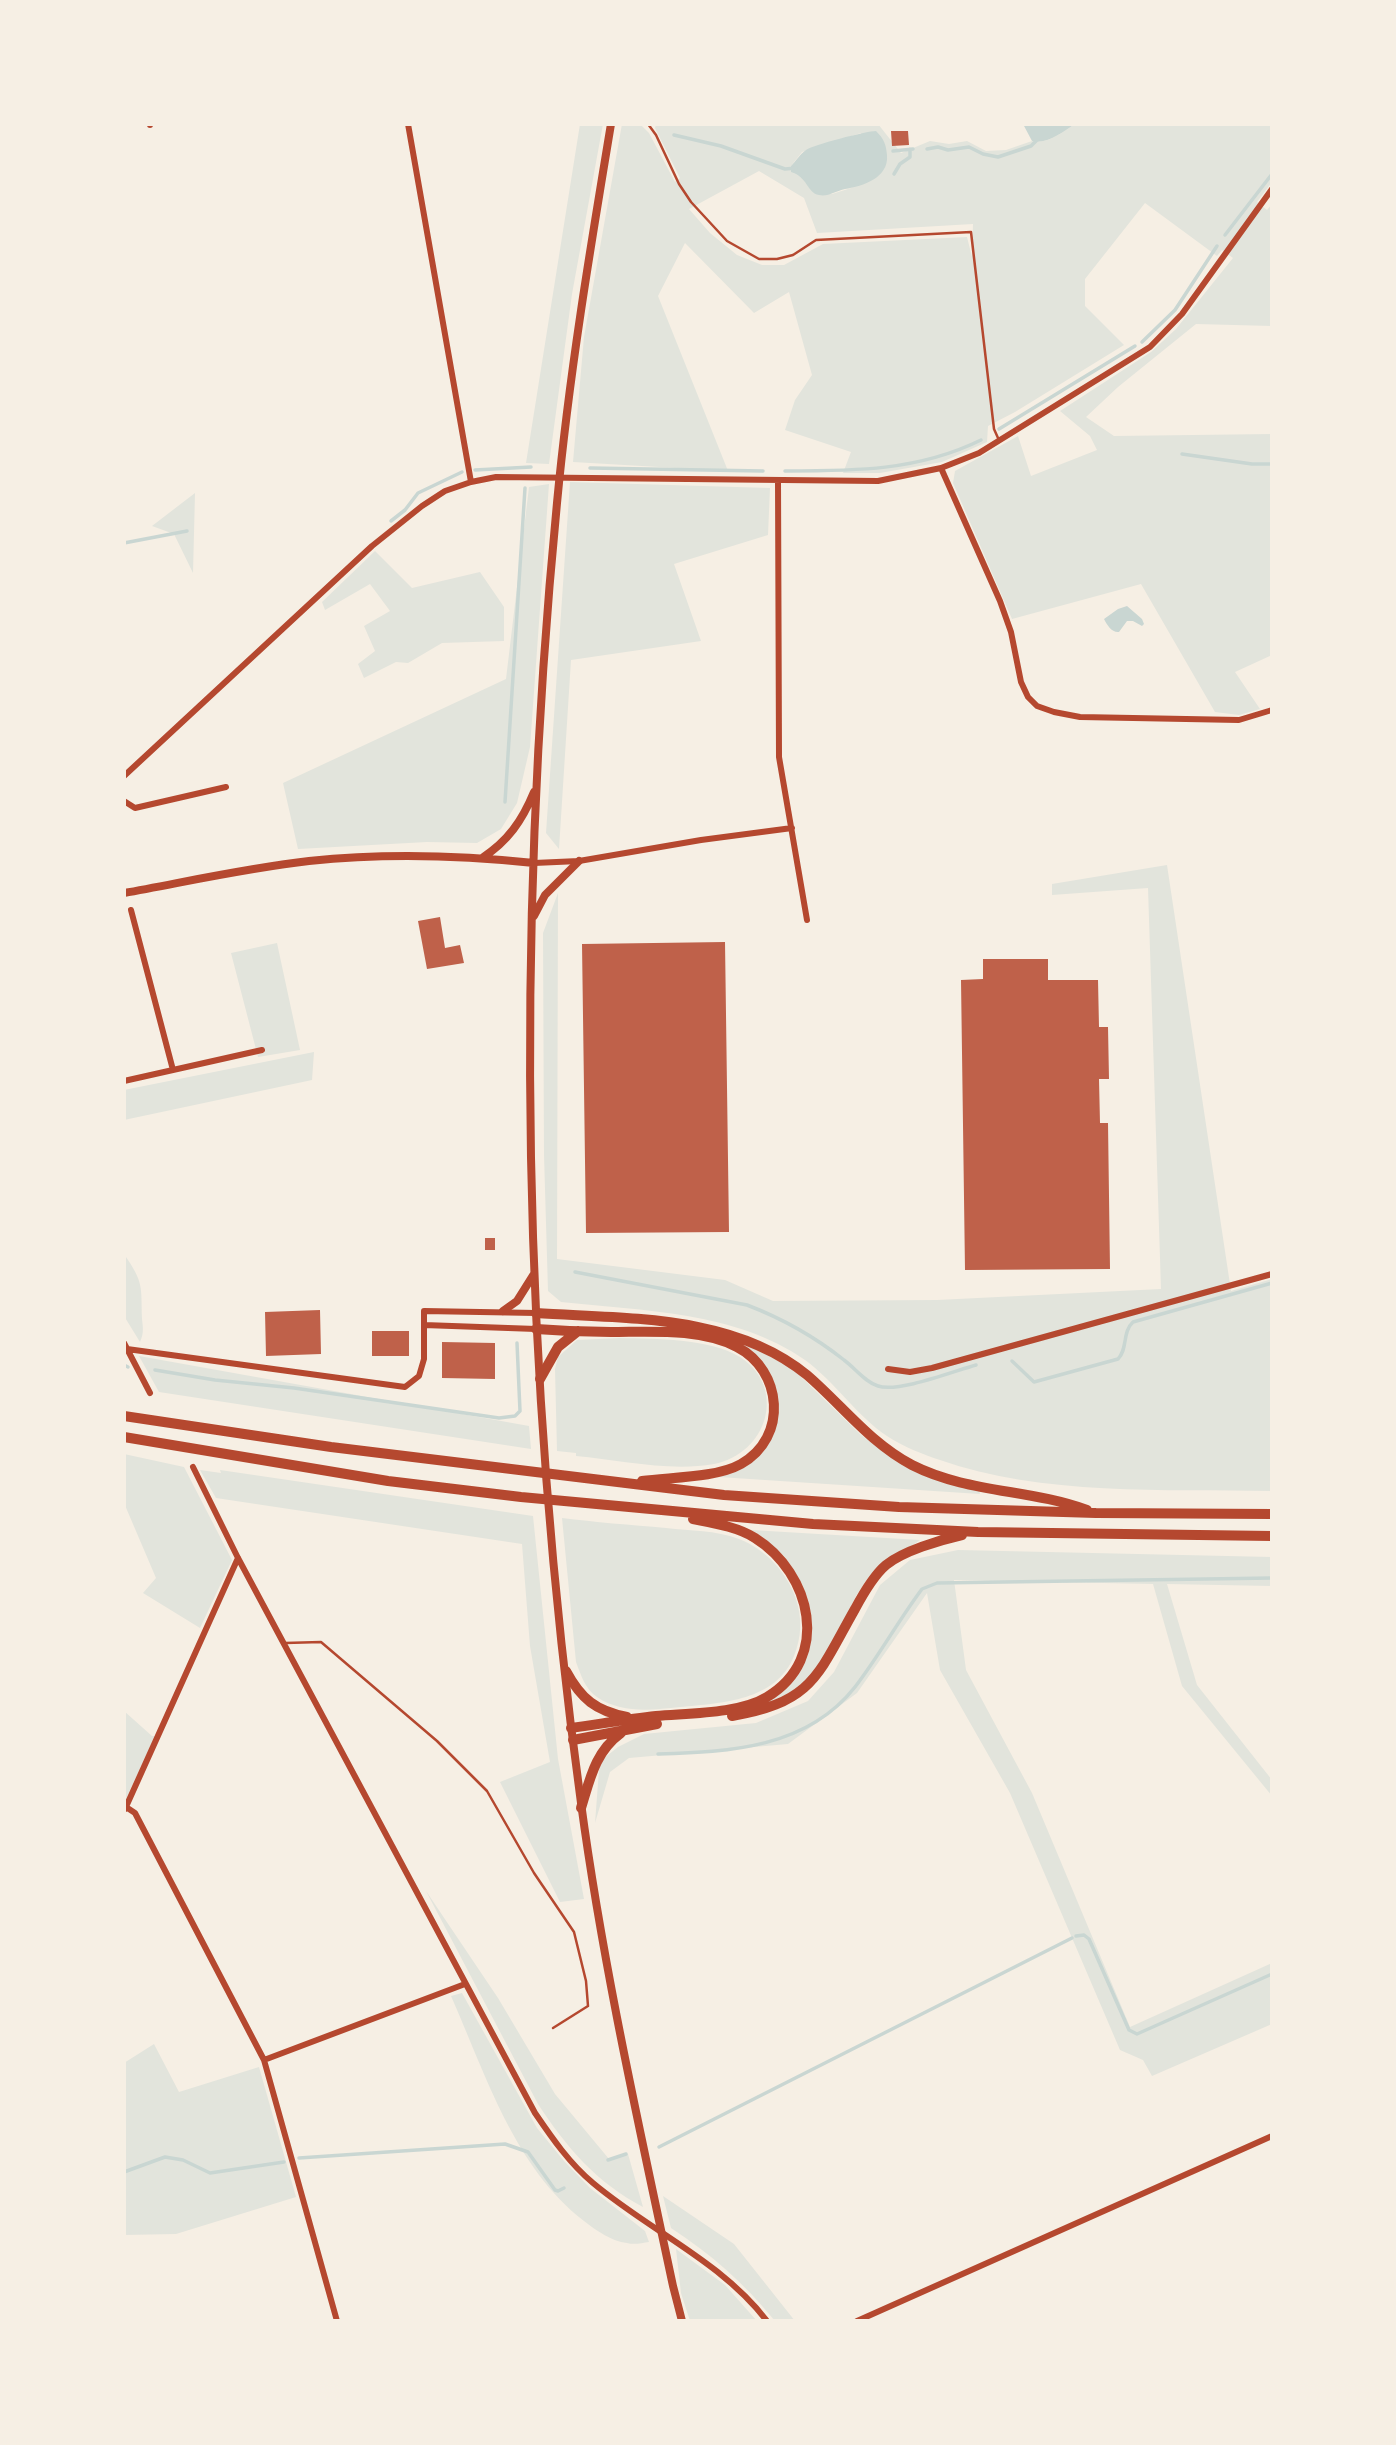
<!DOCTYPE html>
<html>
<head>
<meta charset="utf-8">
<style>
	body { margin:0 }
	#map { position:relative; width:1396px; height:2445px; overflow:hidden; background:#f6efe4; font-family:Montserrat,sans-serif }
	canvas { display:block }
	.frame { position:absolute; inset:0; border:126px solid #f6efe4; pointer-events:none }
</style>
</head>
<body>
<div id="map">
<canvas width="1396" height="2445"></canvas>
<div class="frame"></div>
</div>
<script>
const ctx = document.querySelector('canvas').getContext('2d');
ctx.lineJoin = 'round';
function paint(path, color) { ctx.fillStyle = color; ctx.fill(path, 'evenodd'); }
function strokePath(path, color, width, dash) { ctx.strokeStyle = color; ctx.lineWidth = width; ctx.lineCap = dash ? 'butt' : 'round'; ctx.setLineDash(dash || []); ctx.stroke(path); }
paint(new Path2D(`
	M580,124h23l-31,170 -23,170 -23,-1z
	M622,124h18l9,9 26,49 5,-4 -25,-50 1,-4h222l23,29 29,-12 19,3 18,-3 19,10 20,-1 26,-9c14,4 31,-9 43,-17h197v58l-15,20 10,8 5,-6v122l-76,-2 -78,63 -32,30 28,19 158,-2v221l-37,17 25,37 -21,6 -24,-3 -74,-128 -129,35 -59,-136 2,-12 63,-35 13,40 66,-26 -7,-14 -30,-25 91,-59 25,-23 57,-71 -11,-8 -5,6 -72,-53 -60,76v27l39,39 -109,67 -27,14 -1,16 -45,20 -62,11h-37l8,-21 -66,-22 10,-30 17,-25 -23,-83 -35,21 -69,-70 -27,53 70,175 -155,-9 11,-125zM861,133l-10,55 -19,6 -23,-7 -3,-7 -15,-14 11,-14zM759,171l45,27 13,35 156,-9 -1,33 -5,-20 -144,7 -39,21h-22l-25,-10 -27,-22 -21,-24z
	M570,482l200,6 -2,47 -94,29 27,77 -130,19 -12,189 -13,-16z
	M549,484l-19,263 -13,56 -16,26 -24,14 -50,-1 -129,7 -15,-66 223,-104 23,-192z
	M195,493l-2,80 -19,-39 -22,-8z
	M375,551l37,37 68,-16 24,35v34l-62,2 -34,20 -12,-1 -32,16 -6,-14 17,-13 -11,-25 26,-15 -20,-27 -45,26 -3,-8z
	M1167,865l64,426 41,-12v212c-106,-2 -231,5 -332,-31 -16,-5 -38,-14 -53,-24 -29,-19 -53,-55 -82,-76 -70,-49 -162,-49 -244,-58l-13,-11 -4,-136 -1,-222 15,-40 -1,366 168,21 48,21 164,-1 224,-11 -13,-401 -96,7v-11z
	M277,943l23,107 -42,7 -27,-104z
	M314,1052l-2,28 -188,40v-30z
	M124,1254c20,29 17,32 18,65 1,9 2,14 -2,23l-16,-26z
	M620,1338c35,1 89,0 120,19 48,31 27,97 -26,107 -44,8 -94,-4 -138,-8v-3l-19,-2 -2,-82 3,-12 19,-17z
	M743,1345l11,3 39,21 68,66 21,15 97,40 1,4 -261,-17 38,-21 21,-48z
	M139,1356l390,70 2,23 -372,-57z
	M124,1454l60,13 48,93 -32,68 -57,-35 13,-15 -32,-75z
	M200,1470l21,3 -1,-3 313,46 25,243 26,140 -24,3 -60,-120 50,-20 -20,-116 -8,-102 -306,-46z
	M562,1518c32,4 69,7 104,10 25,3 49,2 73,11 26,10 48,33 57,60 6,19 6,37 -2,57 -18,45 -72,47 -114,51 -28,3 -58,7 -83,-10 -12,-8 -16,-22 -21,-35z
	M751,1530l169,10 -53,39 -11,17 -26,54 -26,35 -41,21 13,-10 35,-56v-26l-9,-30 -17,-27 -20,-18z
	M958,1550l314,7v29l-105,-2 30,101 75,95v16l-90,-110 -29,-102 -199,-4 12,90 66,123 98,234 142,-64v61l-120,52 -9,-16 -23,-10 -110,-257 -70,-123 -13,-77 -70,100 -69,51 -159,14 -19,14 -15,51 4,-53 4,-11 15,-12 26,-13 112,-11 52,-22 26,-29 46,-87 30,-25z
	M124,1711l28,25h3l-31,67z
	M426,1891l72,107 57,96 54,65 19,-5 15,53c-46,-24 -77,-60 -105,-103z
	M462,1993l75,135 27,33 26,27 55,43 4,11c-7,1 -15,3 -22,1 -16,-2 -30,-12 -43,-22 -70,-54 -98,-146 -133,-225z
	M154,2044l25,48 80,-25 37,130 -120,37 -52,1v-172z
	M663,2196l71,48 61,77h-20c-31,-38 -64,-67 -104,-93z
	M676,2249l49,36 32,36h-67l-9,-28z`), '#e2e4dc');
paint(new Path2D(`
	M1023,124h52c-12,8 -29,21 -43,17z
	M876,131c8,8 10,13 11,24 2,23 -24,31 -42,34 -9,2 -17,8 -26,6 -12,-2 -11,-18 -28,-23v-6c5,-5 9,-12 15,-16 6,-5 61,-19 70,-19z
	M1127,606l15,13 2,5 -2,2 -9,-5h-6l-8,11c-7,1 -12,-7 -15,-13l14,-10z`), '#c9d6d2');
strokePath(new Path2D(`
	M674,135l47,11 64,23 11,-1
	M927,149l11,-2 10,3 21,-3 14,7 15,3 33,-11 7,-7
	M893,151l20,-2
	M894,174l6,-10 10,-7v-8
	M1225,235l47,-61
	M1142,342l33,-32 42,-64
	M999,429l136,-83
	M1182,454l70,10h20
	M590,468l173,3
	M475,470l56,-3
	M785,471c69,0 133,0 196,-31
	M391,521l14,-11 13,-17 44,-21
	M124,543l63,-12
	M505,802l20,-314
	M575,1272l172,33c34,13 68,32 97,55 11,8 21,22 34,26 20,7 76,-15 98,-21
	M1012,1361l22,21 84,-23c10,-10 4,-27 15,-37l139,-39
	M124,1365l4,2
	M155,1370l60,10 79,8 205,30 16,-2 5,-5 -3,-68
	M658,1754c72,-2 149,-6 197,-67 24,-31 43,-66 67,-98l15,-6 335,-5
	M1076,1936l8,-1 5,4 40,91 8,4 135,-60
	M659,2147l413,-209
	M299,2158l206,-14 23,8 27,38 3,1 6,-3
	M608,2160l18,-6
	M124,2172l41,-15 18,3 27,13 74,-11`), '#c9d6d2', 3.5);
paint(new Path2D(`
	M891,131h17l1,14 -17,1z
	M440,917l5,31 15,-3 4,18 -37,6 -9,-48z
	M725,942l4,290 -143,1 -4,-289z
	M983,959h65v21h50l1,47h9l1,52h-10l1,44h8l2,146 -145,1 -4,-290 22,-1z
	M485,1238h10v12h-10z
	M320,1310l1,44 -55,2 -1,-44z
	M372,1331h37v25h-37z
	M442,1342l53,1v36l-53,-1z`), '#bf614a');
strokePath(new Path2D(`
	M648,124l8,11 23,49 12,18 36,39 32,18h18l16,-4 23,-15 155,-8 23,197 4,9
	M285,1643l36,-1 116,99 50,50 47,82 40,59 12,49 2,25 -35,22`), '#b5482f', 2.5);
strokePath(new Path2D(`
	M150,124v1
	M408,124l63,358
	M941,468l59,133 11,31 10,50 7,15 9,9 17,6 26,5 159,3 33,-10
	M778,480l1,277 28,163
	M124,776l248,-230 50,-40 23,-15 26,-9 25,-5 382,4 63,-13 38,-15 171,-106 32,-33 90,-125
	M124,801l11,7 91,-21
	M534,863l45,-2 122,-21 91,-12
	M131,910l42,160
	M124,1081l138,-31
	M424,1325l112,4
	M124,1343l26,50
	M127,1349l278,38 14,-11 5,-17v-48l112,2
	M888,1369l22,3 22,-4 340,-94
	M193,1467l45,91 297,555c17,25 35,51 58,70 57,48 128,78 174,138
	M126,1807l9,6 129,247 73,261
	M125,1809l113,-251
	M264,2060l201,-76
	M857,2321l415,-185`), '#b5482f', 6);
strokePath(new Path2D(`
	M611,124c-21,126 -42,252 -54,379 -42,432 -35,870 24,1300 22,163 58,323 92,483l9,35
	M482,858c26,-17 40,-37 52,-66
	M124,893c61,-11 123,-25 185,-32 75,-8 150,-6 225,2
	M534,916l11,-21 34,-34
	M503,1311l14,-10 17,-27`), '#b5482f', 8);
strokePath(new Path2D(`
	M536,1313c90,6 197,1 271,62 35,30 63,68 105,90 55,28 118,24 175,45
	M536,1329c25,2 50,3 75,3 40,0 89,-4 126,15 45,23 52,90 4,117 -25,14 -70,13 -99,17
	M540,1379l18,-32 20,-16
	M124,1416l207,31 393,48 175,12 197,6 176,1
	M124,1437l264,44 133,16 292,27 165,8 294,4
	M566,1671c15,28 30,40 61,46
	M732,1716c82,-14 86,-42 123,-107 8,-15 18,-33 31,-44 17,-14 54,-25 76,-30
	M571,1728c29,-4 57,-9 85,-12 33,-3 83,-2 111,-19 65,-39 44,-124 -12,-159 -17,-11 -42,-15 -62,-19
	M573,1740l84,-16
	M581,1808c9,-29 14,-56 40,-75`), '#b5482f', 10);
</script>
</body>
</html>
